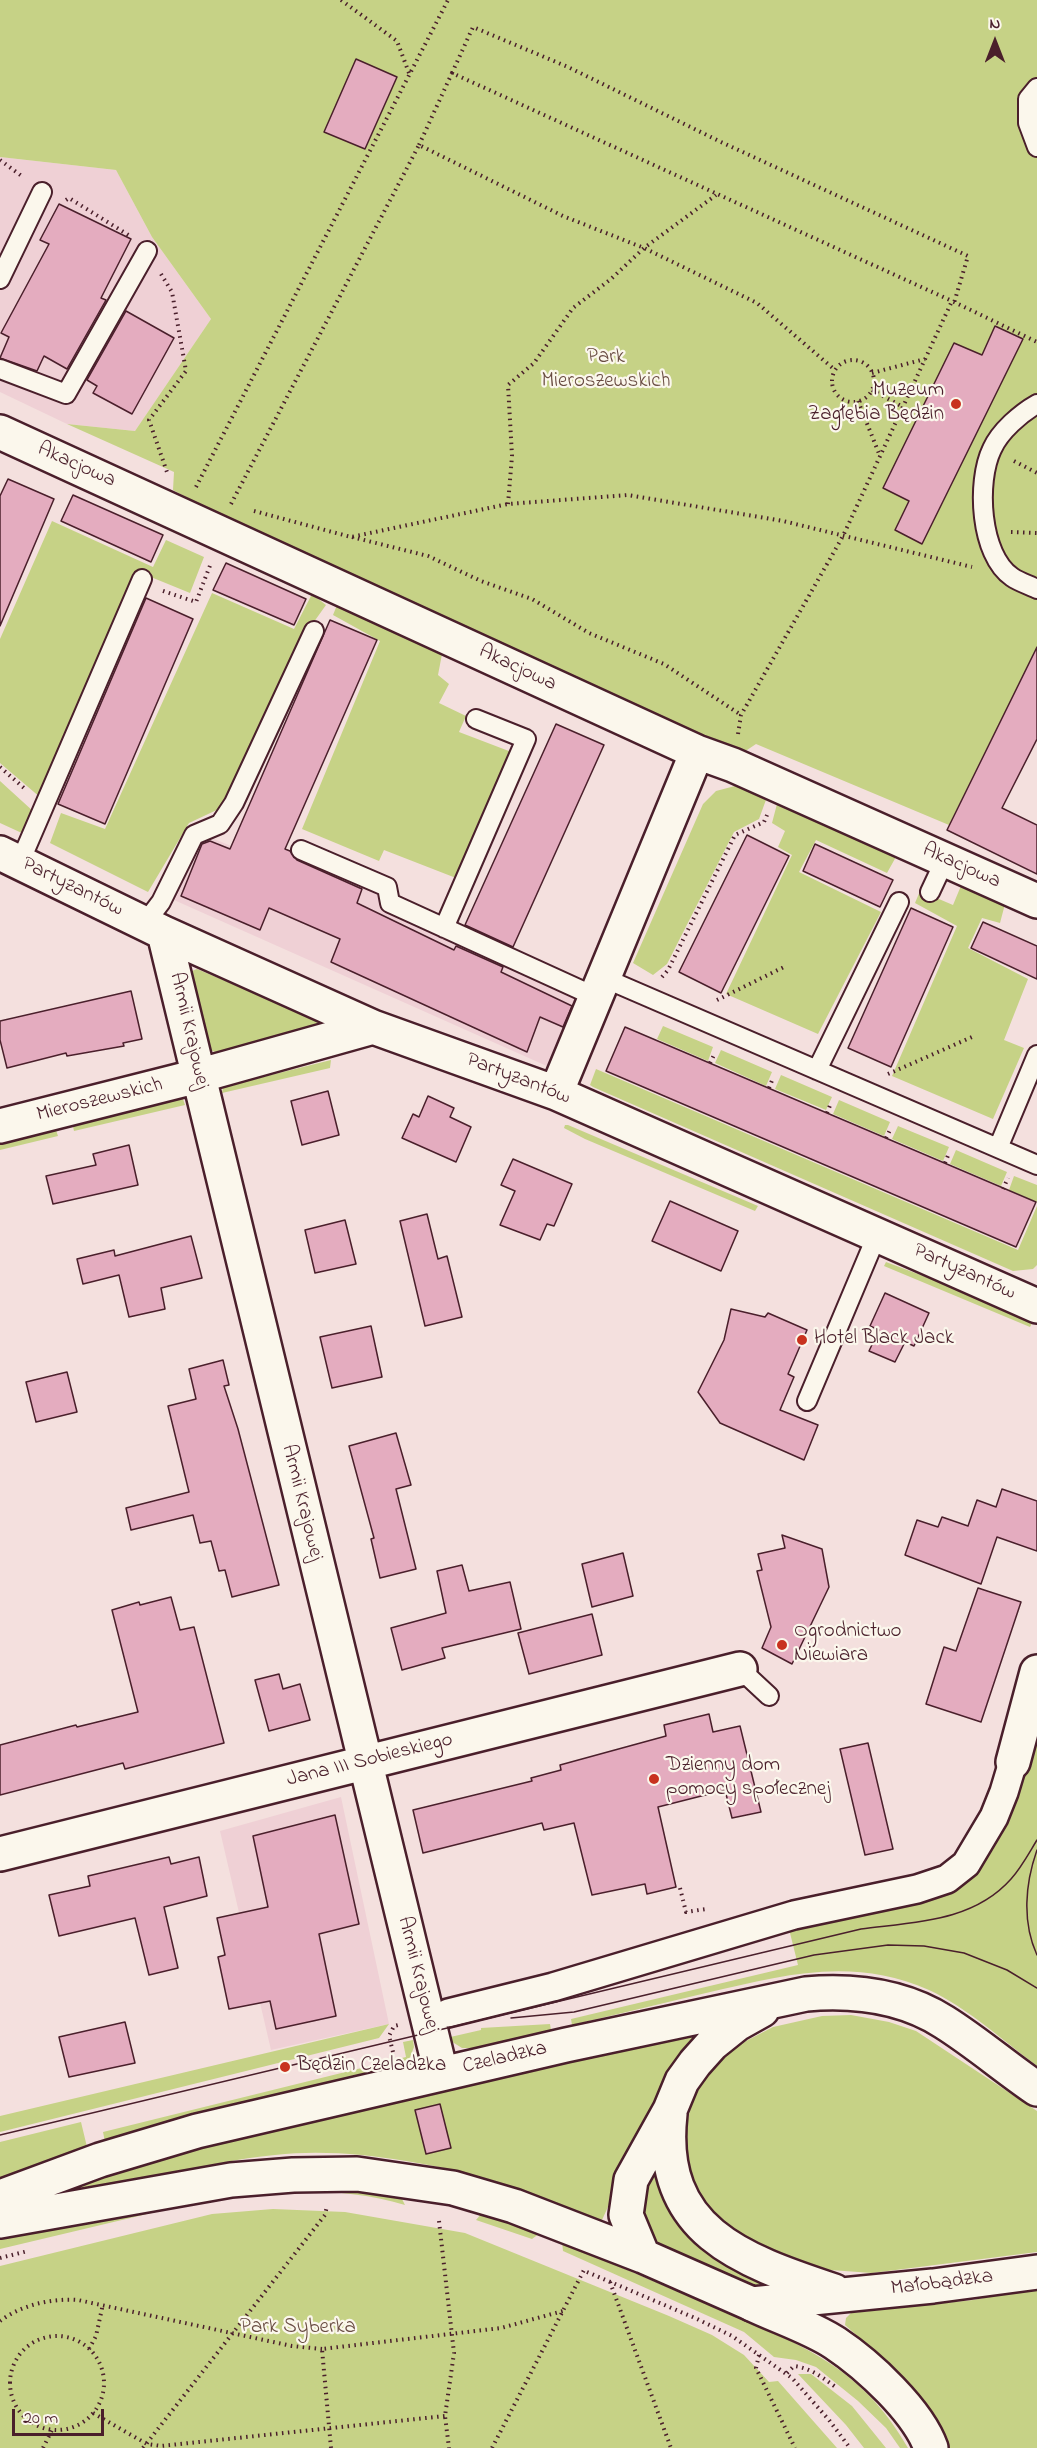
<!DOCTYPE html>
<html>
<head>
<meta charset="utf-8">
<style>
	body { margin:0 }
	#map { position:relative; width:1037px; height:2448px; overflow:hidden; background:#f4e0de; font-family:"Indie Flower",sans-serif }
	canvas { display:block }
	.north { position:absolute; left:965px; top:12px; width:60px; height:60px; -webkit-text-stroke:4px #fbf7ec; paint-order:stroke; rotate:0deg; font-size:16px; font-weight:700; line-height:24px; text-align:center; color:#4a1f2b }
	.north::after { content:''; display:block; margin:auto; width:21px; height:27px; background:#4a1f2b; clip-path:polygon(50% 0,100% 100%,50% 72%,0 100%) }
	.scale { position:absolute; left:12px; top:2409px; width:92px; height:27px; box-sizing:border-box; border:3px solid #4a1f2b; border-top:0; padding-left:8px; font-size:18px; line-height:21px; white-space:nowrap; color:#4a1f2b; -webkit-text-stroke:4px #fbf7ec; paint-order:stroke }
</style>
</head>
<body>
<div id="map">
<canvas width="1037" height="2448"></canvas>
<div class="north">N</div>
<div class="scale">20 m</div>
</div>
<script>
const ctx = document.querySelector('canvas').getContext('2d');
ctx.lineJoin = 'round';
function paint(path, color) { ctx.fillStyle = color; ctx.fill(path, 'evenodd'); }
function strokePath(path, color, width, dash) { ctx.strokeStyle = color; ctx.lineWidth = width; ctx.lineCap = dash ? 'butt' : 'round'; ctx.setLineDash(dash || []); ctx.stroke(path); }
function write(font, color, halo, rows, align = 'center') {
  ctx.font = font + ' "Indie Flower",sans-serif'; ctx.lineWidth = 4.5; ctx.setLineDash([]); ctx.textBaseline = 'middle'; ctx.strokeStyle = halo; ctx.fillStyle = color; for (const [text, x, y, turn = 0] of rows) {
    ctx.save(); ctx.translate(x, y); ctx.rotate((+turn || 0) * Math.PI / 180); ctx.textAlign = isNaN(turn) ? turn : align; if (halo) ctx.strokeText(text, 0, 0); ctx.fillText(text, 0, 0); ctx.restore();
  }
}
paint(new Path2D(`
	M0,157l116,13 36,67 59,82 -76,112 -68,-7 -67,-32z
	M202,834l97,40 10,-18 58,25 3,10 218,110 -30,70 -384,-171z
	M341,1797l48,227 -118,26 -51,-219z`), '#efd0d5');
paint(new Path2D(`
	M0,0h1037v647l-88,178 -193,-81 -18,12 -514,-238 -51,-28 1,-18 -107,-48 68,7 76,-112 -59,-82 -36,-67 -116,-13z
	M52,521l101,46 13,-27 38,17 -14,36 -49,-20 -100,225 -41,-35v-124z
	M212,593l82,36 18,-35 14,11 -20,28 -85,175 -32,15 -41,69 -98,-49 11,-30 44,16z
	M337,605l105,49 -4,21 11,9 -10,19 27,13 -7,16 55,21 -58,125 -72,-28 -5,11 -77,-32 78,-188 -47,-26z
	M0,781l34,31 -10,22 -24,-11z
	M735,786l32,11 -8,22 -25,13 -67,132 -14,11 -20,-12 70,-159 13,-13z
	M777,804l120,51 -10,18 -71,-33 -17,32 82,40 -63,122 -92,-40 66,-139 -14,-8 7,-16 -13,-8z
	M963,881l42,23 -5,19 -18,-5 -14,30 60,31 -24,61 20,8 -31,71 -101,-43 65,-150 -42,-23 5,-12 33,14z
	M197,969l121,51 -1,8 -102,24 -5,-2 -18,-79z
	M663,1026l50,21 -5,14 -51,-22z
	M721,1050l51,22 -6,14 -51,-23z
	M331,1060l-1,8 -108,25 1,-6z
	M596,1069l422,181 19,-44v59l-4,4 -20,2 -420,-184 -3,-2z
	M781,1075l51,22 -6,13 -51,-21z
	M182,1096l3,9 -111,26 -2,-9z
	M839,1100l51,22 -6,14 -51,-22z
	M565,1125h3l190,81 -3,5 -170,-72 -21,-11z
	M898,1126l51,21 -6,14 -51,-22z
	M55,1127l3,9 -58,14v-10z
	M956,1150l51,22 -6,14 -51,-22z
	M1014,1176l23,9v17l-28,-12z
	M886,1262l149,56 -5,9 -146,-61z
	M1037,1697v369c-32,-24 -72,-60 -108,-76 -77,-34 -146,-15 -223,3 -45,11 -89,21 -134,32l-1,-6 227,-54 -10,-40 170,-45z
	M851,2015l38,7 27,9 121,80v141l-165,21 -55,-4 -65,-22 -43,-34 -13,-22 -9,-27 -3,-28 7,-30 11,-26 23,-25 21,-14 27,-14 49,-11z
	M389,2024l-10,14 -379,94v-16z
	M550,2024l1,6 -74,18h-15l-16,-10 35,-8v-2z
	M702,2032l-25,27 -12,22 -63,139c-22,-5 -43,-16 -64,-23 -43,-16 -86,-29 -132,-36 -42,-7 -88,-11 -131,-6 -73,7 -143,31 -215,39l3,-6 158,-48 438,-101z
	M413,2040l1,7 -5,13 -14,8 -290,74 -2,-10 303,-75 -3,-15z
	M81,2122l6,25 -87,31v-36z
	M652,2160c12,25 21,57 40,78 23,25 63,36 94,50l-1,6 -34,-9 -52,-21 -36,-17 -12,-10 -9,-20 -1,-31z
	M303,2186l97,9 5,10c-55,-17 -121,-16 -178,-10l-227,54v-14l178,-38 48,-7z
	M273,2209l72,3 120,21 204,83 43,19 32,20 25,27 9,-1 59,67h-837v-182l212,-52z
	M482,2213l58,20 -8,6 -56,-19z
	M562,2242c49,21 98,42 147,63 84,36 152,59 199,143h-8l-14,-20 -28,-27 -42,-34 -20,-7 -22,-3 -30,-25 -181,-81z
	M1037,2288v160h-90l-32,-55 -17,-21 -53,-47 1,-7 5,-5 122,-13z
	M798,2374h13l41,32 34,42h-22l-18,-23z`), '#c6d286');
const building = new Path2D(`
	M356,59l41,18 -32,72 -41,-17z
	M59,204l72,35 -30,59 5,2 -39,69 -23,-13 -7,15 -37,-13 9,-21 -8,-4 48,-89 -9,-4z
	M126,311l48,27 -42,76 -39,-21 4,-7 -10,-6z
	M995,326l28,13 -101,205 -27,-14 14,-29 -26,-13 71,-145 28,12z
	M8,479l46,20 -54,127v-130z
	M73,495l90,40 -12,27 -90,-41z
	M226,563l80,36 -12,26 -81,-35z
	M146,598l47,21 -88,205 -47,-20z
	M330,620l47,20 -92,209 5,2 7,9 65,29 -5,14 97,47 2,-4 47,21 -2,5 71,34 -9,21 -23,-10 -13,35 -196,-90 9,-23 -71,-31 -9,22 -79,-34 21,-52 8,-3 20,8z
	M1037,647v92l-35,69 35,17v49l-90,-44z
	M556,724l48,21 -91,202 -48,-22z
	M747,835l42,21 -68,137 -42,-21z
	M815,844l78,36 -13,27 -77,-36z
	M911,908l42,19 -62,140 -43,-19z
	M983,922l54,24v33l-66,-31z
	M131,991l11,48 -19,4 1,3 -57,10 -1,-3 -59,15 -7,-28v-19z
	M625,1027l411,175 -20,45 -410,-176z
	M328,1091l11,44 -37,10 -11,-44z
	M428,1096l26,12 -4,9 21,10 -15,35 -54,-24 11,-24 6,3z
	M129,1145l9,40 -85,19 -7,-28 50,-11 -3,-11z
	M513,1159l59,25 -18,42 -7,-2 -7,16 -40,-15 15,-34 -14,-6z
	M670,1201l68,30 -17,40 -69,-30z
	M427,1214l11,45 9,-3 15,61 -37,9 -25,-105z
	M345,1220l11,44 -41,9 -10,-43z
	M191,1236l11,42 -41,10 4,21 -36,8 -10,-42 -36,9 -6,-25 37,-9 1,6z
	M885,1293l44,20 -15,33 -9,-4 -10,20 -26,-11 10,-21 -9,-4z
	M731,1309l34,8 3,-4 39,17 -19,44 6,3 -14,33 38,15 -14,35 -84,-37 -22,-31 26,-52z
	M371,1326l11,51 -50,11 -12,-51z
	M223,1360l6,25 -5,1 14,43 41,156 -47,12 -7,-27 -6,1 -8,-30 -11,2 -7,-28 -62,15 -5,-22 63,-16 -21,-86 28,-7 -7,-30z
	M67,1372l10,40 -41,10 -10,-40z
	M396,1433l15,52 -15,4 20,80 -36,9 -9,-39 3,-1 -25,-92z
	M1002,1489l35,12v50l-40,-14 -16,47 -76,-29 12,-35 21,7 4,-10 26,9 9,-26 19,7z
	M782,1535l40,14 7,38 -37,77 -30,-16 9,-21 -14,-56 5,-1 -4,-16 27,-6z
	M623,1553l10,43 -41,11 -10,-43z
	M462,1565l7,26 41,-9 11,47 -79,19 3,10 -43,12 -11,-42 55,-15 -9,-42z
	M978,1588l43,14 -40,120 -55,-18 18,-57 12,4z
	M171,1597l9,33 14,-3 30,116 -99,26 -2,-6 -123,32v-50l76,-20 1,2 61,-15 -26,-102 27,-8 1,3z
	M592,1614l10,41 -73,19 -11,-41z
	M279,1674l4,15 17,-5 10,36 -41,11 -14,-51z
	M709,1714l4,18 27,-6 21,86 -29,6 -7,-28 -67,17 18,80 -29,7 -2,-10 -53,11 -18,-72 -30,7 -2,-7 -119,30 -10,-43 119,-29 -1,-3 30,-8 -1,-5 106,-29 -2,-11z
	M868,1743l25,106 -28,6 -25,-106z
	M335,1815l24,109 -40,10 17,82 -60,13 -6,-28 -41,8 -11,-52 7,-2 -8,-37 51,-11 -15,-71z
	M169,1857l2,7 28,-7 8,39 -43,11 14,61 -29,7 -14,-57 -76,18 -10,-41 41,-9 -2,-10z
	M125,2022l10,41 -66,14 -10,-40z
	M440,2104l11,44 -25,6 -11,-44z`);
paint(building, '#e4acbf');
strokePath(building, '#4a1f2b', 1.5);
const service = new Path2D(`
	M1037,88l-9,11v24l9,24
	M0,279l42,-87
	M0,369l66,25 81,-143
	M1037,404c-16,9 -37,27 -45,45 -16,33 -12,106 20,128 7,5 17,8 25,12
	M301,850l86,37 3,16 206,94
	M20,862l122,-283
	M930,892l15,-32
	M145,923l16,-21 33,-67 26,-11 14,-21 80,-172
	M444,928l82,-189 -50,-20
	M604,978l433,187
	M817,1070l82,-168
	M998,1148l39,-93
	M807,1401l70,-166
	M740,1669l29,27`);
const pedestrian = new Path2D(`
	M448,2013l105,-26 241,-72 123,-26 30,-10 19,-15 28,-47 10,-25 9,-30`);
const minor = new Path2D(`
	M0,432l697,320 36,13 304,136
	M0,853l164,80 209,94 183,66 481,213
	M164,933l277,1140
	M556,1093l141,-341
	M0,1126l198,-50 175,-49
	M1013,1762l24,-90
	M0,1854l740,-185`);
const tertiary = new Path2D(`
	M752,2304c25,12 61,24 83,39 33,22 83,68 96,105`);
const secondary = new Path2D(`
	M670,2114c-13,117 71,146 164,177
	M0,2197l100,-37 97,-29 369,-86 240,-51c47,-4 97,2 138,28 32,20 62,46 93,67
	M0,2221l231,-41 62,-5 64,-1 96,14 61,18 129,50 109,48 181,-18 104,-14
	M643,2256l-17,-41 5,-35 39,-70 12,-29 13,-18 17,-19 25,-20 25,-14`);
strokePath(service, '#4a1f2b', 22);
strokePath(pedestrian, '#4a1f2b', 32);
strokePath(minor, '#4a1f2b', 38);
strokePath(tertiary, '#4a1f2b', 38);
strokePath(secondary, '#4a1f2b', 38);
strokePath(new Path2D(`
	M341,0l56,41 12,32
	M452,73l21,-46 95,40 153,75 247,114 -14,47
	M419,145l33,-72 500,228
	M0,160l23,17
	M66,200l3,-2 61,38
	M161,274l11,18 14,79 -37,49 19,55
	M832 381a21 21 0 1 1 42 0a21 21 0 1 1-42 0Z
	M872,373l53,-14
	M872,390l31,17
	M858,401l22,55
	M1014,461l23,12
	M196,487l252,-487
	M231,504l188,-359 144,71 81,32 113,55 78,67
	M508,504l4,-48 -4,-71 26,-22 39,-55 38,-29 33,-31 72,-53
	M254,511l97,26 157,-33 120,-9 155,26 189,46
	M1011,532l26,1
	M352,537l76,19 53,25 51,18 57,34 75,31 77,51
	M163,591l33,11 15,-39
	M738,734l3,-19 102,-179 109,-235 85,41
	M0,767l24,21
	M662,977l6,-7 67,-135 29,-13 3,-7
	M717,1000l69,-34
	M710,1063l5,-10
	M888,1074l84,-37
	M769,1088l4,-10
	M827,1113l4,-10
	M886,1138l5,-10
	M945,1163l4,-10
	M1003,1189l5,-11
	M680,1888l6,24 20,-3
	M393,2052l-4,-16 5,-10 4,-1
	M439,2221l15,132 -9,63 4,32
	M0,2258l28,-7
	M587,2272l108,46 37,18 60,42 37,42 21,28
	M610,2282l61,166
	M0,2321c21,-16 52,-23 78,-21l214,46 30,3
	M10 2383a47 47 0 1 1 94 0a47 47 0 1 1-94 0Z
	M89,2349l7,-13 7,-32
	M759,2355l-3,13 39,80
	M787,2373l7,-7c17,2 29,12 43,22
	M93,2413l54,31 14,2 284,-30
	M43,2448l9,-18
	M143,2448l182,-233 2,-9
	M331,2448l-9,-99 179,-21 62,-17
	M492,2448l92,-178`), '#4a1f2b', 4, [1.5, 4.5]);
strokePath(service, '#fbf7ec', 18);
strokePath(pedestrian, '#fbf7ec', 27);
strokePath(minor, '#fbf7ec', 33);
strokePath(tertiary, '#fbf7ec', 33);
strokePath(secondary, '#fbf7ec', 33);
strokePath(new Path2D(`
	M1037,1850c-12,34 -15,72 0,105
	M511,2018l63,-6 240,-57 74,-10 36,1 40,7 43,17 30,18
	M0,2135l861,-206c53,-7 112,-7 150,-50 10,-11 18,-26 26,-39`), '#4a1f2b', 1.5);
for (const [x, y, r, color] of [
	[956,404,6,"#c8321e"],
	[802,1340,6,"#c8321e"],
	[782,1645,6,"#c8321e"],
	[654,1779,6,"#c8321e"],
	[285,2067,6,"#c8321e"]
]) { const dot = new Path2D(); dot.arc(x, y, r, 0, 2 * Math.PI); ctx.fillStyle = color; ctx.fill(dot); strokePath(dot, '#fbf7ec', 2); }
write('21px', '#694c42', '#fbf7ec', [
	["Park",606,359],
	["Mieroszewskich",606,383],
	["Park Syberka",298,2329]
]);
write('21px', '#4a1f2b', '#fbf7ec', [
	["Muzeum",944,392,"right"],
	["Zagłębia Będzin",944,416,"right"],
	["Hotel Black Jack",814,1340],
	["Ogrodnictwo",794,1633],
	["Niewiara",794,1657],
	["Dzienny dom",666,1767],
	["pomocy społecznej",666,1791],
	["Będzin Czeladzka",297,2067]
], 'left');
write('21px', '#4a1f2b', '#fbf7ec', [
	["Akacjowa",76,466,24],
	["Akacjowa",517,669,25],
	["Akacjowa",961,867,24],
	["Partyzantów",72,888,26],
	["Armii Krajowej",188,1031,77],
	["Partyzantów",518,1080,21],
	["Mieroszewskich",100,1101,-14],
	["Partyzantów",964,1273,24],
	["Armii Krajowej",301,1503,76],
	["Jana III Sobieskiego",370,1761,-14],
	["Armii Krajowej",417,1975,76],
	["Czeladzka",505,2059,-13],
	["Małobądzka",942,2284,-7]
]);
</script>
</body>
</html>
